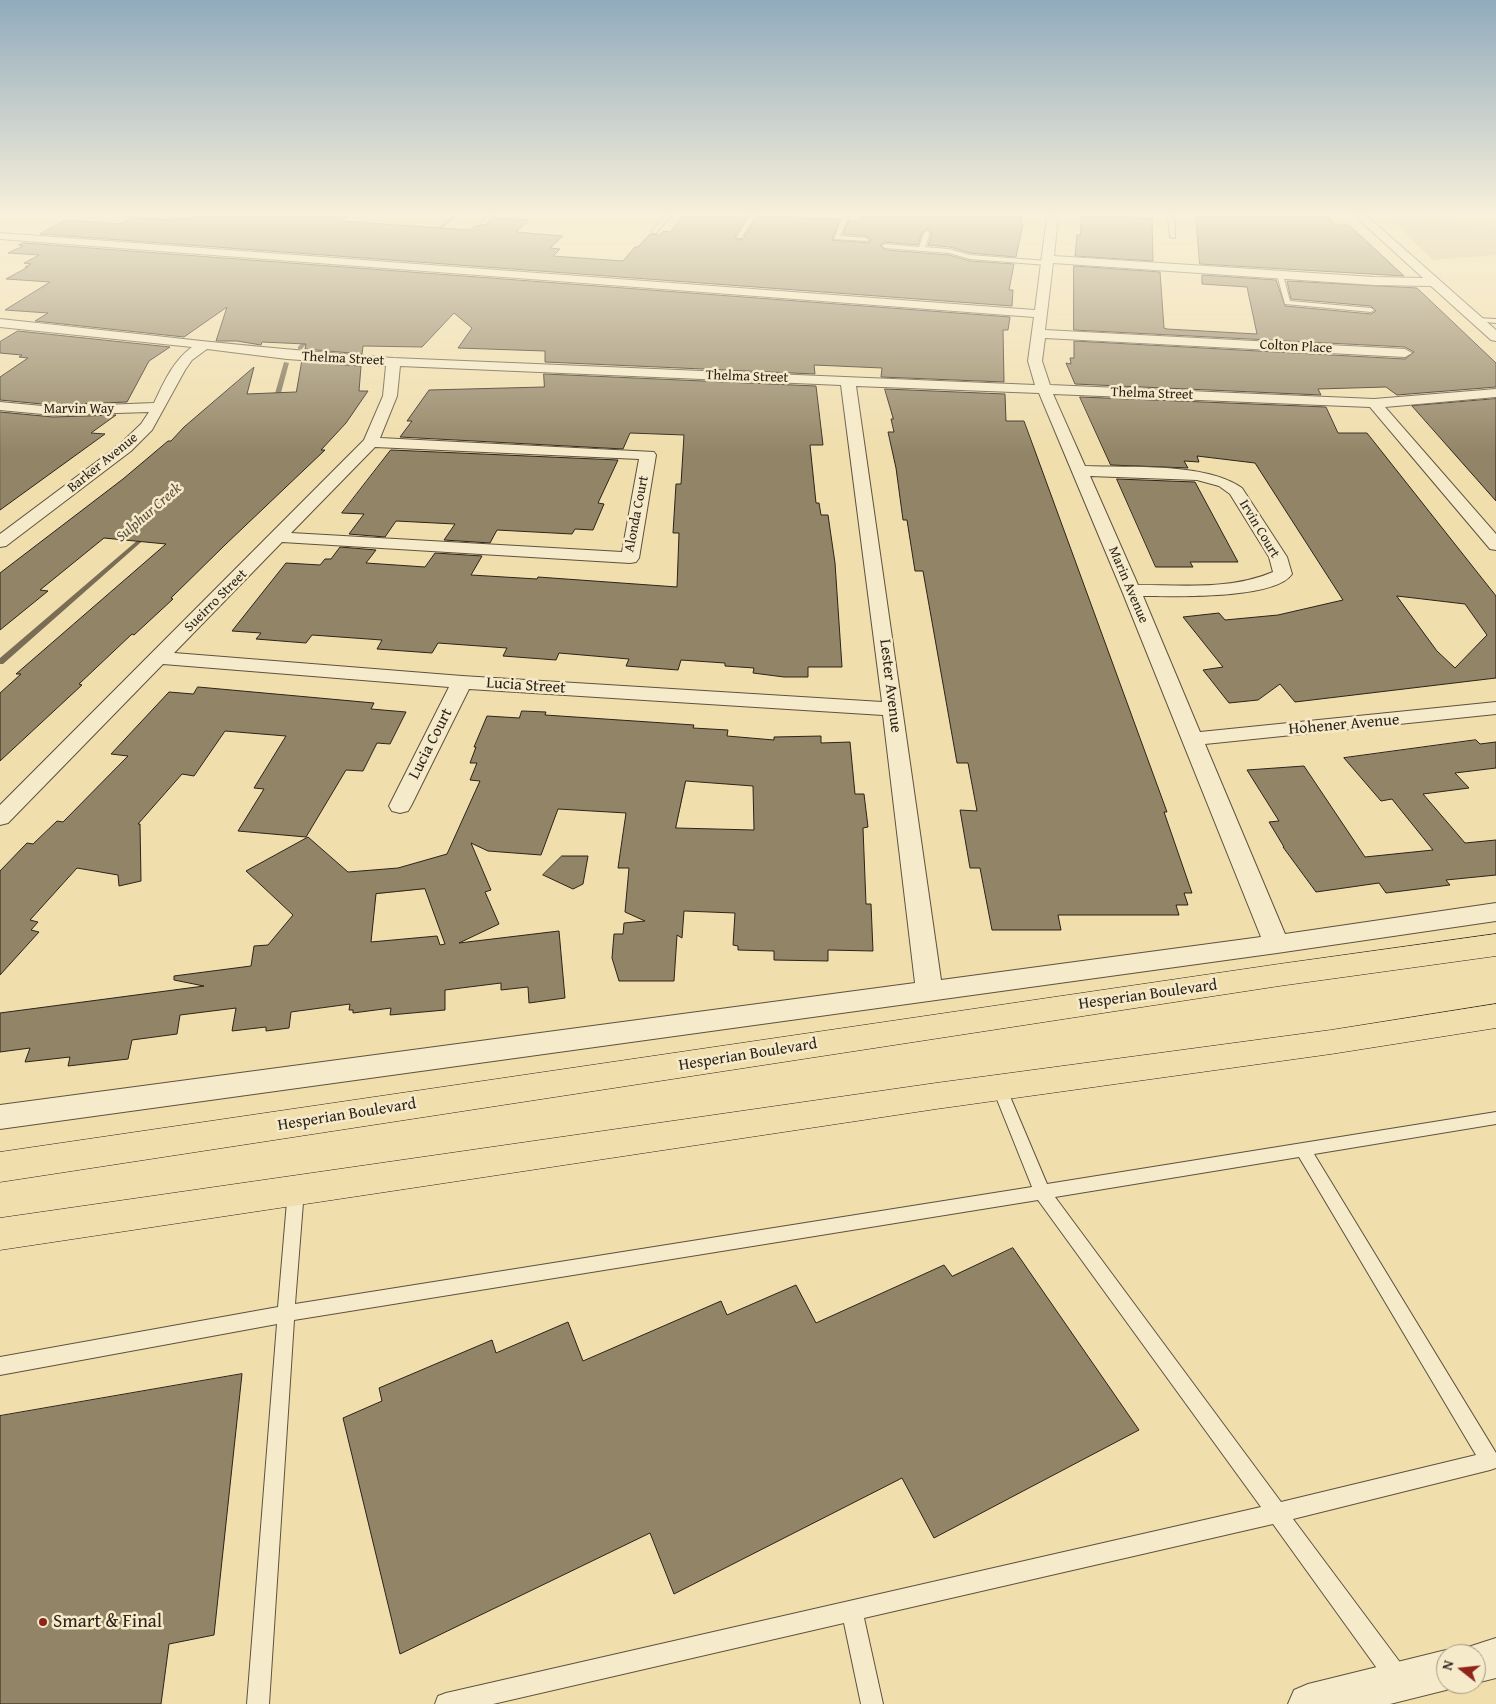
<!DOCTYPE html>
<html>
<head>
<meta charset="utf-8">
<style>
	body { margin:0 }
	#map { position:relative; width:1496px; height:1704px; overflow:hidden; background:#f0deac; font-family:"Gentium Book Plus",serif }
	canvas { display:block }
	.north { position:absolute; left:1436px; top:1644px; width:50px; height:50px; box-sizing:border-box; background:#f5eac9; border:1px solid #a59a83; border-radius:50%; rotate:286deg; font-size:14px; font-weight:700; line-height:20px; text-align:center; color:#2d231b }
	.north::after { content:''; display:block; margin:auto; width:18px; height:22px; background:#8f2418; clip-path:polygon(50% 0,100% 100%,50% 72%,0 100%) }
</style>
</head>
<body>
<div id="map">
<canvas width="1496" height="1704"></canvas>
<div class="north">N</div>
</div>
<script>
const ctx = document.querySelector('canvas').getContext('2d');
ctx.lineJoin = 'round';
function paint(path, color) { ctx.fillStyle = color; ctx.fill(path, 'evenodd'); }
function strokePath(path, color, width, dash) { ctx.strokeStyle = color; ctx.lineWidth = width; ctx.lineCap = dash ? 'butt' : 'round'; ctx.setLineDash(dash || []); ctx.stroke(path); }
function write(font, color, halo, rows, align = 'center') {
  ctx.font = font + ' "Gentium Book Plus",serif'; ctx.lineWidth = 5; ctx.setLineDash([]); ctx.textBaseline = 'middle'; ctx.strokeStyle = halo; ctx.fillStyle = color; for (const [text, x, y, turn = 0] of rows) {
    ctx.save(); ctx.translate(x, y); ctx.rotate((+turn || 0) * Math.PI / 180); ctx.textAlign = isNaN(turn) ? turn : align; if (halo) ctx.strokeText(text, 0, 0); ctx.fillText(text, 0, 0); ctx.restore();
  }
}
paint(new Path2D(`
	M1401,216l49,2 46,10v27l-63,5 -44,-42z`), '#cfbe93');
paint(new Path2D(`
	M452,216h5l-24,20h-2v-2z
	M309,335l4,1 -11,13h-4v-2z
	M284,362l5,1 -11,41 -3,2 -3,-2z
	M146,533l2,1v2l-145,128h-3v-6z`), '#7a6d55');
const building = new Path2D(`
	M193,216h155l-7,5 129,9 5,-4 11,-1 8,-7 35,2 -13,12 47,4 -13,12 10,1 -7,7 70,5 12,-14h3l12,-13 11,1 2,-4 7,1 13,-16h64l-12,21 2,3 6,-1 14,-23 83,3 -8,21 37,3 2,-3 -4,-4 -24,-2 6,-14 12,1 2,-5h159l-2,7 3,1 -7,33 -46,-4 -20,-6 -22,-2 4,-11 -4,-5 -6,3 -4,13 -33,-3 -5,3 5,5 64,5 21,6 44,3 -5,26h4l-1,16 -972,-72 25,-14 56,4 12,-7 37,3 3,-2 15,1z
	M1082,216l70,2 1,43 -78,-5 2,-21h3z
	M1196,216h131l9,9h13l55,51 -204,-12z
	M24,243l986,74 -2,13h-5l1,52 -123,-5 1,-9 -68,-3 1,9 -270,-12v-11l-87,-3 14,-20 -18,-15 -32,34 -59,-1 -1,8 -57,-5 1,-5 -44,-2 -1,3 -24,-4h-21l11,-34 -43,30 -149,-16 13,-8 -43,-3 45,-28 -44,-3 22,-12h-3l6,-3 -7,-1 15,-8 -31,-2 15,-7 -4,-1z
	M1074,266l86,6 4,56 3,1 90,5 -10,-47 -45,-3v-9l74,5 9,26 86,8 5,-3 -5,-5 -80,-7 -4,-18 130,7 79,75v24l-99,8 -11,-8 -68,2 3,6 -246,-11 -9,-21 5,1 -1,-6h4v-17l331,18 9,-7 -9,-5 -331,-17z
	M18,331l152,16 -21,14 -22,41 -74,3 -53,-5v-23l28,-19 -9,-1 3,-2 -22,-2v-11z
	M302,362l59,4 -2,25h9l-22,32 -25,27h4l-99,94 -55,54 2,1 -39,36 -2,-1 -53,50 3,1 -82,76v-68l21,-19h-5l150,-130 -62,-6 -64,52 8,1 -48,39v-57l123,-94 45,-38h3l13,-14 70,-60 -7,27 49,-2z
	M544,374l272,12 7,59h-13l6,58h3l2,12h7l7,48 7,104h-34v10h-24l-31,-4 1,-5 -29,-2v-3l-44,-3 -3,10 -52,-4 3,-7 -70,-6 -3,7 -53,-4 4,-8 -69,-5 -6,10 -55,-4 5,-9 -70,-5 -6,8 -50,-4 5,-6 -29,-2 54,-68 34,2 5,-6h6l9,-12 36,3 -10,13 59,4 10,-14 47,3 -11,19 66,4 1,-2 139,10 2,-54h-6l3,-49h5l3,-49 -54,-2 -7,16 -223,-12 12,-16h-5l22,-31 115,-3z
	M885,389l120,5 1,27h18l143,391h-3l28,81h-8l4,12h-12l3,10h-121l3,15h-69l-12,-62h-10l-10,-58 17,1 -9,-48h-11l-34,-192h-8l-8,-51h-4l-7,-52 -8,-36h6l-3,-13h2z
	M1080,397l246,10 12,26h29l129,163v82l-201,24 -15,-18 -22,16 -29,3 -26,-33 20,-3 -40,-50 36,-4 6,7 53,-5 65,-15 -88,-137 -58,-7 2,6 -15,-1 4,7 -77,-3zM1397,596l68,8 22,31 -32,33 -18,-17z
	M1496,399v102l-84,-95z
	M0,412l53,5 63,-2 -25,18 14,1 -105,76z
	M391,450l227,10 -20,43 6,1 -11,26 -18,-1 -3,5 -75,-4 -7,13 -46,-3 11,-16 -59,-3 -11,16 -36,-3 15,-20 -22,-1z
	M1117,479l78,3 43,80h-48l3,5h-37z
	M198,687l176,16 -3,6 35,3 -16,32 -13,-1 -14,28 -17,-1 -40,67 -68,-6 26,-42 -10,-1 32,-52 -61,-5 -31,45 -12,-2 -44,50h2l1,57 -22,5 -1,-11 -41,-7 -47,52 8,2 -7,8 8,2 -39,43v-104l27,-28 6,1 24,-23 6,1 65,-66 -17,-2 58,-62 24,2z
	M522,711l24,1 -1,3 149,10 -1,3 35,2 -1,6 47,4v-3l47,-1v7l29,-1 5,52h9l4,33 -5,1 3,76h5l2,47 -45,-1v11l-54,-1v-9l-36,-1v-4l-5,-1 2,-32 -51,-2 -2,27 -5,-3 -3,46h-55l-7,-23 2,-24h9l1,-11 21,-2 -20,-9 4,-44h-11l8,-55 -68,-4 -17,46 -53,-4 -17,-8 20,47 -6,2 14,32 -40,19 100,-12 6,67 -36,5 -1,-16 -27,3v-7l-56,7v20l-55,5 1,-7 -38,5v-3h-4l1,-6 -59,8 -2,16 -23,3v-4l-34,4 4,-23 -56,7 -3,19 -45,6 -4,19 -60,7 2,-9 -45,5 5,-14 -30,4v-39l204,-27 -30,-6v-4l77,-10 3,-20 14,-1 25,-30 -47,-44 62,-34 40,35 50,-4 49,-14 33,-73 -10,-1 7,-17h-7l6,-16h-2l13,-31 32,2zM686,781l67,5 1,44 -78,-2zM425,889l20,55 -5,1 -3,-9 -66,6 5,-48z
	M1476,740l4,4 16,-2v26l-41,5 14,15 -46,6 42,49 31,-3v35l-50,5 4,5 -64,8 -7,-10 -63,9 -33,-45h1l-15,-25 10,-1 -32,-51 57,-4 61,91 68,-7 -41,-51 -11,2 -37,-43z
	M562,856h26l-5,28 -10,5 -30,-14z
	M1013,1248l126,182 -205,108 -32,-60 -228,116 -24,-61 -250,121 -57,-236 39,-17 -3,-13 113,-48 4,13 72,-31 15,39 138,-60 6,14 69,-30 20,38 128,-58 8,11z
	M242,1374l-28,261 -45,9 -8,60h-161v-288z`);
paint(building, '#928466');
strokePath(building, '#2d231b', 1);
const service = new Path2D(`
	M486,216h7l-8,8h-4z
	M665,216h6l-15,17h-4v-2z
	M749,216h6l-14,22h-4z
	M843,216h6l-9,20 27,2 2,3 -35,-2z
	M1168,216h6l1,22 -5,-1z
	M927,231l3,2 -5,14 24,2 21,6 77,6 3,2 -3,2 -77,-6 -21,-6 -64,-5 -3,-2 3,-2 34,3 5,-14z
	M1280,273l3,2 7,26 81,7 3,2 -3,2 -86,-8 -8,-29z
	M1477,318l19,1v4l-21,-2 -1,-1z
	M999,1081l5,2 2,4 41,97 449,-72v12l-182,30 182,299v15l-6,2 -197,49 112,150 3,8 -3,8 -8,3 -8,-3 -116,-161 -409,94 19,86h-22l-17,-81 -351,81h-58l3,-8 8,-3 815,-186 -223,-307 -744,120 -25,384h-22l30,-380 -277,51v-18l278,-50 10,-117 2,-5 6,-2 6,2 2,5 -9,114 737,-117 -40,-100 2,-4zM1299,1157l177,298 -195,47 -226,-305z`);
const minor = new Path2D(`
	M1047,216h11l-4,40 320,21 49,1 -68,-62h12l129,114v11l-5,-1 -60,-54 -57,-1 -321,-22 -8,67 360,19 7,4 -7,4 -360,-19 -3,23 8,24 324,14 122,-10v8l-111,10 111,127v16l-6,-1 -120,-142 -317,-13 32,72c44,2 121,-4 157,22l45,69 5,17c-18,26 -119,22 -149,22l57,136 296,-30v12l-291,30 80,190 211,-31v18l-219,32 -1277,176v-24l915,-122 -32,-268 -414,-26 -58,117 -3,5 -8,2 -8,-2 -3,-5 60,-119 -286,-23 -155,159 -8,2v-20l364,-365 19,-44 3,-30 -99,-7 -80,-10 -15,11 -7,10 -33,60 -21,21 -125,95 -6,1v-13l119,-89 22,-21 8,-12 -96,3 -53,-5v-8l53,5 101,-4c10,-21 19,-42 38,-56l-192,-20v-8c131,14 262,30 393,39l642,27 -7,-24 6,-44 -1034,-78v-6l1035,77zM400,366l441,19 41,317 -420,-26 -288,-23 108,-111 348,21 6,-1 3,-4 17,-103 -2,-3 -274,-14 17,-42zM856,386l183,7 83,198 139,346 -320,43zM375,447l264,12 -17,93 -331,-19zM1090,476l107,4 22,6 11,8 39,63 4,15c-42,18 -90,13 -135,13z
	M1496,1638v40l-20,5v-29h-16l2,-5z
	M1446,1650l10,4h-10v30h14l-14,6 -56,14h-102l6,-14 14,-6z`);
const primary = new Path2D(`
	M1496,934v22l-217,30 -1279,196v-30l1279,-188z
	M1496,1004v24l-165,26 -395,55 -936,141v-32l936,-135 395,-53z`);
strokePath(service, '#5e523f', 2);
strokePath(minor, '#5e523f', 2);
strokePath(primary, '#2d231b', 1);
paint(service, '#f5eac9');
paint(minor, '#f5eac9');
paint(primary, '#f0deac');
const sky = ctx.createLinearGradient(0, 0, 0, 455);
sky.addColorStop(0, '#91abbc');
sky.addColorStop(0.47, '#f8f0da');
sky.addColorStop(1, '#f8f0da00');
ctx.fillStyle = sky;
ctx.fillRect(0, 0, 1496, 455);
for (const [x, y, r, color] of [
	[43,1622,5,"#8f2418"]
]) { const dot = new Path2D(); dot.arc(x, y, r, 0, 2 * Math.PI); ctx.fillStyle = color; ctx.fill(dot); strokePath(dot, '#f5eac9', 2); }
write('14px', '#2d231b', '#f5eac9', [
	["Colton Place",1296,347,3],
	["Thelma Street",343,359,3],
	["Thelma Street",747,377,2],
	["Thelma Street",1152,394,2],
	["Marvin Way",79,409],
	["Barker Avenue",103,463,-39],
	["Alonda Court",637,514,-79],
	["Irvin Court",1259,529,59],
	["Marin Avenue",1128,585,67],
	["Sueirro Street",216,601,-45]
]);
write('italic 15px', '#5a4e3d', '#f5eac9', [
	["Sulphur Creek",149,513,-41]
]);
write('16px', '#2d231b', '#f5eac9', [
	["Lucia Street",526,686,4],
	["Lester Avenue",890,686,83],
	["Hohener Avenue",1344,725,-5],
	["Lucia Court",431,744,-63],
	["Hesperian Boulevard",1148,995,-8],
	["Hesperian Boulevard",748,1055,-9],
	["Hesperian Boulevard",347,1115,-9]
]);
write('19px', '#2d231b', '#f5eac9', [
	["Smart & Final",53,1622]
], 'left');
</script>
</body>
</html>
